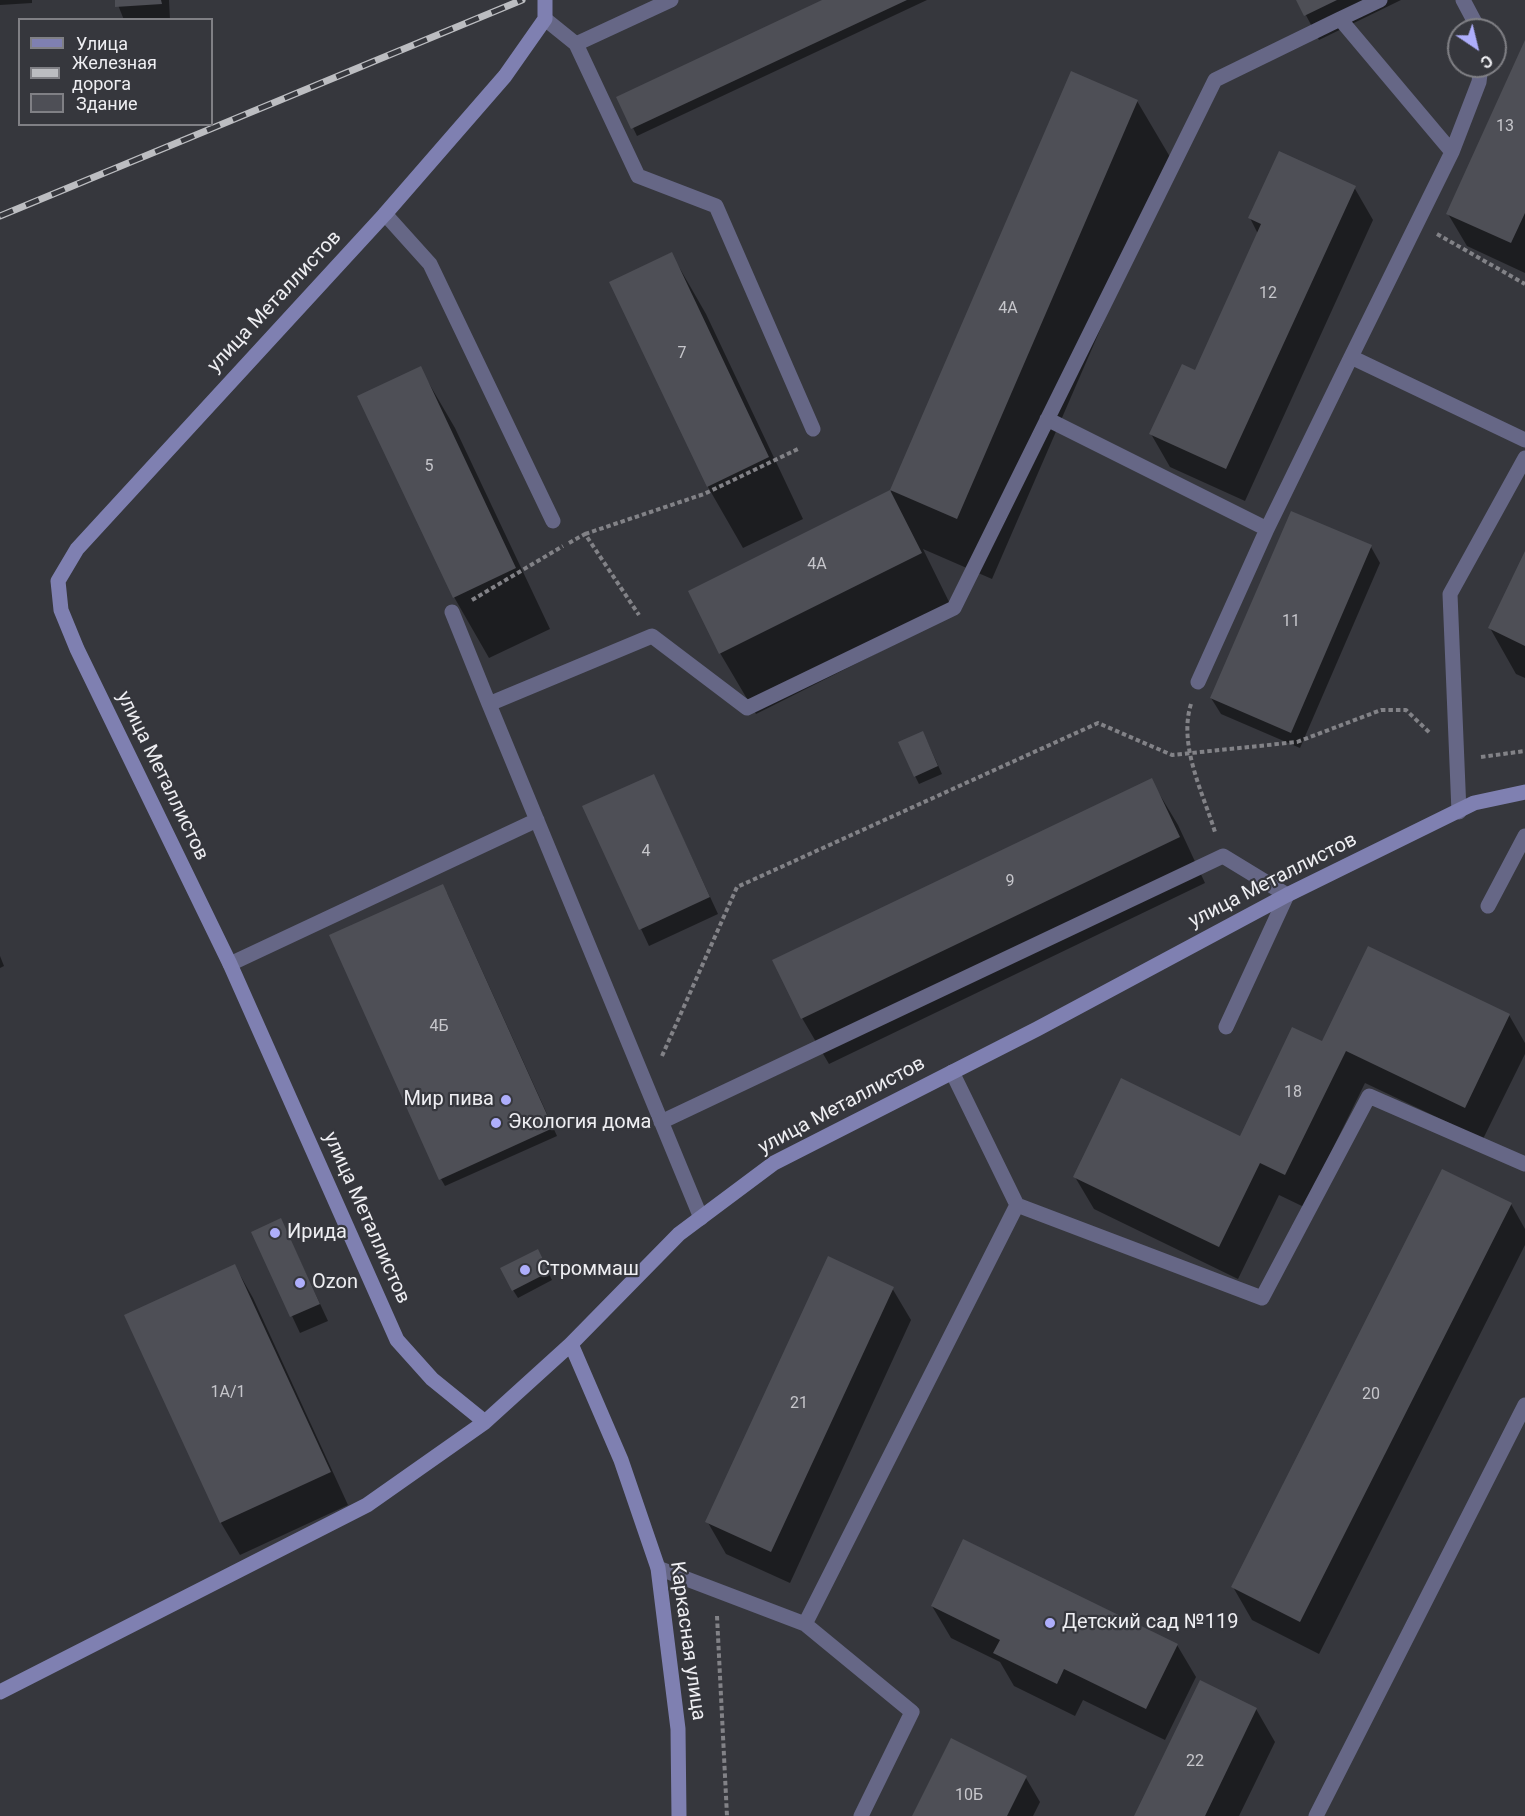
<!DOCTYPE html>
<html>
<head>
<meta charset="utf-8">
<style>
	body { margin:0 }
	#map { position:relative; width:1525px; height:1816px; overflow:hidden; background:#36373d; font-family:Roboto,sans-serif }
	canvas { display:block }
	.legend { position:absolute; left:18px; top:18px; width:195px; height:108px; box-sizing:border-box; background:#36373d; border:2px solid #808085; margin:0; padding:8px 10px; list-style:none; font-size:18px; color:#eeeef2 }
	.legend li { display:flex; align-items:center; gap:12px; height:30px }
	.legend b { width:30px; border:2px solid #808085 }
	.north { position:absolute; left:1447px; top:18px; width:60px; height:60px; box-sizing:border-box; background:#36373d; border:2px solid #808085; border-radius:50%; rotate:145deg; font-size:16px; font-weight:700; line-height:24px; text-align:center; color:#eeeef2 }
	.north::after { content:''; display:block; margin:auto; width:21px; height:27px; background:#aeaefb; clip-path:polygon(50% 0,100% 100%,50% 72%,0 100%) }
</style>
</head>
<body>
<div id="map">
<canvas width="1525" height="1816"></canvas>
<ul class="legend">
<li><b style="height:8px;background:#7f80b1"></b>Улица</li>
<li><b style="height:8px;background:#bcbdc1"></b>Железная дорога</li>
<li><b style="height:16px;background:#4e4f56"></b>Здание</li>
</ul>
<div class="north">С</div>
</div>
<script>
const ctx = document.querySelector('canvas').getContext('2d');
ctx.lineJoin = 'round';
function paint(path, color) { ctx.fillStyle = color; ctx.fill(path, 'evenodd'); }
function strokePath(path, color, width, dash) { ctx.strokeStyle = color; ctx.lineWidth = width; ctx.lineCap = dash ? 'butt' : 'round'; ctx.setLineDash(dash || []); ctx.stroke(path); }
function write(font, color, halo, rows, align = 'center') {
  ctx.font = font + ' Roboto,sans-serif'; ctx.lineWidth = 4.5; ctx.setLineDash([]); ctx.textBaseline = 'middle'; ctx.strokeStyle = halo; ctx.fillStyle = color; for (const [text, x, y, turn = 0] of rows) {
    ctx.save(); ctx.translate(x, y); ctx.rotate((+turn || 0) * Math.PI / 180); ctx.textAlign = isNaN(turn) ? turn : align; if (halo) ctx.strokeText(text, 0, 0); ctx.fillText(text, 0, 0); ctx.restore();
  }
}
paint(new Path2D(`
	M0,0h32v3l-32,2z
	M116,0h53l1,20h-46z
	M825,0h102l-290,136 -19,-39z
	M1298,0h103l-82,40z
	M1525,44v229l-58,-27 -19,-32z
	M1072,73l65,28 36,61 -181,417 -69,-30 32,65 -199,100 -36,-61 -30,-62 201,-100z
	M1354,187l19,33 -128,281 -75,-34 -19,-33 44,-62 63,-138 -8,-16z
	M671,253l35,61 97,205 -60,29 -35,-61 -97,-205z
	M420,368l35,60 95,201 -61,29 -35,-61z
	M1371,547l9,16 -80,185 -79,-34 -10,-16z
	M1525,555v123l-9,-4 -26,-46z
	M927,741l15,33 -23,10 -4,-8z
	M654,776l64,138 -69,32 -65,-139z
	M1151,780l27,45 27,58 -376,181 -27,-46z
	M447,893l110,243 -112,50 -4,-7z
	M0,956l4,10 -4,2z
	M1509,1015l16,28v11l-42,85 -118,-56 -61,124 -25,-12 -41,84 -144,-70 -19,-32 165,-39 83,-95z
	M1511,1204l14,25v16l-206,409 -67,-34 -19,-33z
	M281,1220l47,101 -28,12 -47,-100z
	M542,1259l10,21 -34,18 -5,-8z
	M235,1266l18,32 95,207 -108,50 -19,-32 -95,-208z
	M892,1288l19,32 -121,263 -64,-29 -19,-33z
	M932,1606l245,39 19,32 -31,63 -82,-40 -8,16 -61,-30 -14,-24 -49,-24z
	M1256,1709l19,33 -36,74h-104z
	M1026,1778l14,24 -7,14h-119z`), '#0007');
paint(new Path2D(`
	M115,0h46l1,4 -47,3z
	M822,0h85l-276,129 -15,-32z
	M1296,0h41l-33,16z
	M1525,40v173l-14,30 -65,-29z
	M1071,71l67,29 -181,419 -67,-29z
	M1279,151l77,35 -130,283 -77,-35 33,-70 13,6 66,-146 -13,-6z
	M672,252l97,205 -62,30 -98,-205z
	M421,366l95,202 -63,30 -96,-202z
	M890,490l32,63 -203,101 -31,-63z
	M1291,511l81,34 -81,188 -81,-35z
	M1525,551v95l-37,-18z
	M923,731l15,35 -24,11 -16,-35z
	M654,774l56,123 -71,33 -57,-124z
	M1152,778l28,59 -379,182 -29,-59z
	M443,884l110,244 -114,52 -110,-245z
	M1368,946l142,68 -45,94 -119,-57 -61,124 -25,-12 -41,84 -146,-70 48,-99 119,58 52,-109 30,14z
	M1442,1169l70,34 -212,419 -69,-35z
	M281,1218l39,86 -30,13 -39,-85z
	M538,1249l11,23 -37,19 -12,-23z
	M828,1256l66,31 -123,265 -66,-30z
	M235,1264l96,208 -111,51 -96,-208z
	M963,1539l215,105 -32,65 -82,-40 -7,15 -64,-31 7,-13 -69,-34z
	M1200,1680l57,28 -52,108h-71z
	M951,1738l76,38 -20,40h-95z`), '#4e4f56');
strokePath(new Path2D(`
	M1437,234l88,50
	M585,534l119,-40 94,-45
	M569,543l16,-9 54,81
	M472,600l91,-54
	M1191,704c-13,41 12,89 24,128
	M1481,757l44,-6
	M662,1056l75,-169 361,-164 74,32 125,-13 84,-32h25l25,24
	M717,1616l10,200`), '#828287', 4, [4.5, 3]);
strokePath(new Path2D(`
	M1463,0l16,30
	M545,19l31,25 62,132 78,30 97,223
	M1340,19l40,-19
	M576,44l95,-44
	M1452,152l27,-70 2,-16
	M385,214l45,50 123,257
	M1047,419l220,110 84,-172
	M452,612l37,92
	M1198,682l69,-153
	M1459,812l-9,-218 75,-136
	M1488,906l37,-70
	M230,964l307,-144
	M952,1072l65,133
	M661,1122l562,-266 64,39 -61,132
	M701,1218l-212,-514 163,-68 95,72 207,-100 261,-528 125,-61 112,133 -101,205 174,83
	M658,1568l147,56 212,-419 245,93 107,-202 156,68
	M805,1624l107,88 -51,104
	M1316,1816l209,-411`), '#666786', 15);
strokePath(new Path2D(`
	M571,1344l50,116 37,108 20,161 1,87
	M485,1422l-53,-43 -35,-39 -167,-376 -153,-315 -16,-39 -3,-29 19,-32 308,-335 120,-138 40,-57v-19
	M0,1692l367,-187 118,-83 86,-78 108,-110 95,-71 263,-134 250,-134 187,-92 51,-11`), '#7f80b1', 15);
const rail = new Path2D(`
	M0,216l522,-216`);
strokePath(rail, '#bcbdc1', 7);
strokePath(rail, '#36373d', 4.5, [14]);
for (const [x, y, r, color] of [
	[506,1100,6,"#aeaefb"],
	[496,1123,6,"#aeaefb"],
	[275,1233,6,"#aeaefb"],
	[525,1270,6,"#aeaefb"],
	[300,1283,6,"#aeaefb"],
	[1050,1623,6,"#aeaefb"]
]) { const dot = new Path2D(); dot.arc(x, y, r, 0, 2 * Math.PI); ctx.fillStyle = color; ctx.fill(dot); strokePath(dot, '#36373d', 2); }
write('16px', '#c6c6cb', null, [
	["13",1505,127],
	["12",1268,294],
	["4А",1008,309],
	["7",682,354],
	["5",429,467],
	["4А",817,565],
	["11",1291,622],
	["4",646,852],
	["9",1010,882],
	["4Б",439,1027],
	["18",1293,1093],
	["1А/1",228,1393],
	["20",1371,1395],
	["21",799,1404],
	["22",1195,1762],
	["10Б",969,1796]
]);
write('20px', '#eeeef2', '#36373d', [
	["улица Металлистов",275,302,-47],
	["улица Металлистов",162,776,64],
	["улица Металлистов",1273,881,-27],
	["улица Металлистов",842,1106,-28],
	["улица Металлистов",366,1218,66],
	["Каркасная улица",687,1641,82]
]);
write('20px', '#eeeef2', '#36373d', [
	["Мир пива",494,1100,"right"],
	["Экология дома",508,1123],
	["Ирида",287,1233],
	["Строммаш",537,1270],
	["Ozon",312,1283],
	["Детский сад №119",1062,1623]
], 'left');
</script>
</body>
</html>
